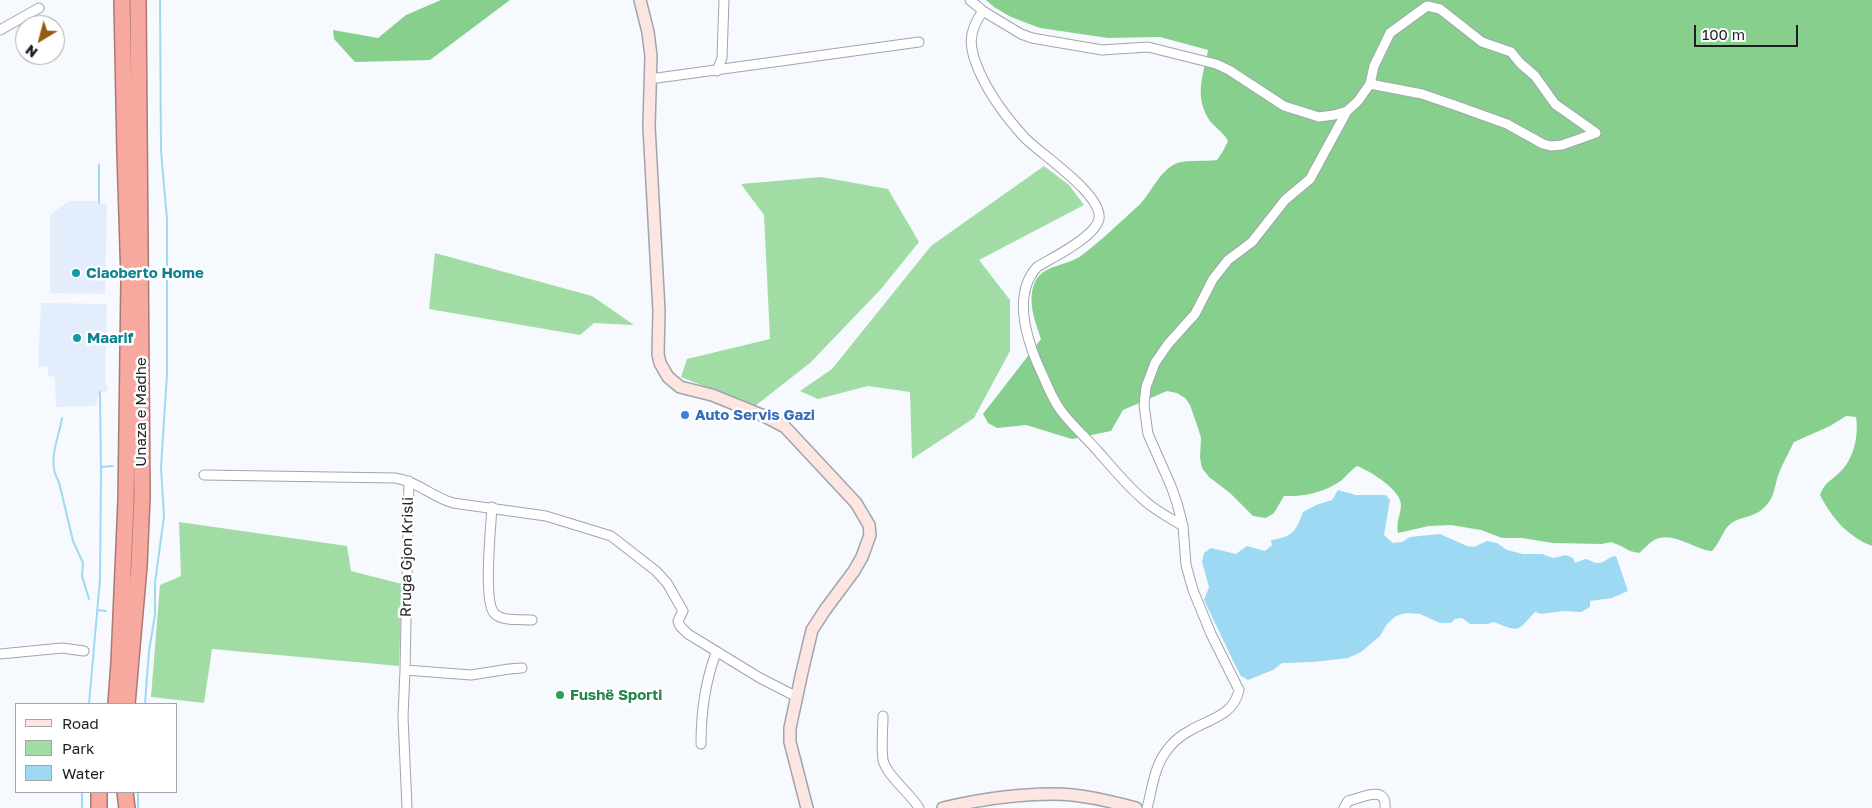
<!DOCTYPE html>
<html>
<head>
<meta charset="utf-8">
<style>
	body { margin:0 }
	#map { position:relative; width:1872px; height:808px; overflow:hidden; background:#f6f9fe; font-family:"Golos Text",sans-serif }
	canvas { display:block }
	.legend { position:absolute; left:15px; top:703px; width:162px; height:90px; box-sizing:border-box; background:#fff; border:1px solid #a5a5a7; margin:0; padding:6px 9px; list-style:none; font-size:15px; color:#1d1f22 }
	.legend li { display:flex; align-items:center; gap:10px; height:25px }
	.legend b { width:25px; border:1px solid #a5a5a7 }
	.north { position:absolute; left:15px; top:15px; width:50px; height:50px; box-sizing:border-box; background:#fff; border:1px solid #a5a5a7; border-radius:50%; rotate:217deg; font-size:14px; font-weight:700; line-height:20px; text-align:center; color:#1d1f22 }
	.north::after { content:''; display:block; margin:auto; width:18px; height:22px; background:#915c10; clip-path:polygon(50% 0,100% 100%,50% 72%,0 100%) }
	.scale { position:absolute; left:1694px; top:25px; width:104px; height:22px; box-sizing:border-box; border:2px solid #1d1f22; border-top:0; padding-left:6px; font-size:15px; line-height:18px; white-space:nowrap; color:#1d1f22; -webkit-text-stroke:4px #fff; paint-order:stroke }
</style>
</head>
<body>
<div id="map">
<canvas width="1872" height="808"></canvas>
<ul class="legend">
<li><b style="height:6px;background:#fde5e2"></b>Road</li>
<li><b style="height:14px;background:#a1dca4"></b>Park</li>
<li><b style="height:14px;background:#9ed9f4"></b>Water</li>
</ul>
<div class="north">N</div>
<div class="scale">100 m</div>
</div>
<script>
const ctx = document.querySelector('canvas').getContext('2d');
ctx.lineJoin = 'round';
function paint(path, color) { ctx.fillStyle = color; ctx.fill(path, 'evenodd'); }
function strokePath(path, color, width, dash) { ctx.strokeStyle = color; ctx.lineWidth = width; ctx.lineCap = dash ? 'butt' : 'round'; ctx.setLineDash(dash || []); ctx.stroke(path); }
function write(font, color, halo, rows, align = 'center') {
  ctx.font = font + ' "Golos Text",sans-serif'; ctx.lineWidth = 5; ctx.setLineDash([]); ctx.textBaseline = 'middle'; ctx.strokeStyle = halo; ctx.fillStyle = color; for (const [text, x, y, turn = 0] of rows) {
    ctx.save(); ctx.translate(x, y); ctx.rotate((+turn || 0) * Math.PI / 180); ctx.textAlign = isNaN(turn) ? turn : align; if (halo) ctx.strokeText(text, 0, 0); ctx.fillText(text, 0, 0); ctx.restore();
  }
}
paint(new Path2D(`
	M69,201h27l1,3h10l-2,90 -55,-1v-78z
	M41,303l66,1 -2,80 3,1v4l-3,3h-5l-5,14 -39,1 -1,-30 -7,-1v-10l-10,1z`), '#e3edfb');
paint(new Path2D(`
	M1044,166l25,19 15,20 -105,55 31,40v51l-36,67 -62,41 -2,-67 -42,-6 -50,13 -18,-8 32,-22 99,-123z
	M821,177l67,12 31,53 -38,47 -71,74 -55,43 -74,-29 6,-18 83,-20 -6,-124 -23,-31z
	M435,253l157,43 42,29 -40,-2 -14,12 -151,-26z
	M179,522l168,24 4,25 51,13 -3,82 -187,-17 -8,54 -53,-6 9,-112 21,-9z`), '#a1dca4');
paint(new Path2D(`
	M441,0h69l-80,60 -75,2 -21,-23 -1,-9 45,8 28,-23z
	M986,0h886v546c-25,-10 -40,-28 -52,-51 4,-12 12,-15 20,-23 14,-13 19,-37 16,-55l-10,-1 -16,10 -36,16c-5,10 -11,21 -15,31 -4,10 -4,21 -10,29 -13,18 -27,12 -40,23 -7,7 -9,18 -17,26 -17,-1 -40,-21 -58,-11 -5,3 -10,9 -15,13l-9,-2 -9,-5 -10,-4 -9,2 -49,-1 -31,-5h-20l-21,-8 -30,-5 -22,1 -31,7c-2,-12 2,-16 3,-27 1,-16 -31,-35 -44,-40 -6,4 -10,9 -15,14 -16,12 -39,17 -58,16l-10,17 -8,5 -13,-2 -23,-23 -21,-16 -7,-9 -2,-10 1,-20 -3,-10 -8,-23 -5,-7 -8,-5 -10,-2 -44,19 -12,21 -39,8 -46,-14 -29,3 -9,-5 -5,-9 58,-75c-6,-18 -15,-40 -5,-59 9,-16 33,-14 46,-25 20,-15 37,-32 55,-48 14,-12 21,-35 38,-43 10,-5 30,-2 42,-4l6,-9 5,-10c-5,-10 -15,-14 -20,-23 -14,-24 -4,-44 0,-68l-48,-13 -52,1 -68,-10 -29,-11 -17,-10z`), '#87cf8c');
paint(new Path2D(`
	M1338,490l18,5h30l4,5 -6,35 9,8 9,-1 8,-5 30,-3 27,12 7,1 13,-6 10,2 10,7 16,4h19l11,4 13,-3 7,3 2,5 10,-4c4,0 8,4 12,4 7,1 12,-7 19,-7l12,35 -16,7 -22,3v6l-9,5 -17,-1 -23,3 -6,-2c-18,19 -14,21 -41,10l-6,2h-18l-8,-6 -7,1 -4,4h-11l-20,-9 -14,-1 -10,3 -9,8 -7,12 -19,16 -13,6 -35,4 -31,1 -9,7 -25,10 -7,-4 -4,-7 -33,-69 5,-13 -7,-25 2,-9 7,-5 25,6 11,-8 18,5 7,-6 -1,-5c21,-3 25,-8 32,-28l13,-7 16,-5z`), '#9ed9f4');
strokePath(new Path2D(`
	M99,203v-38
	M62,418c-3,20 -16,44 -3,64l14,59 10,22 -1,13 7,23
	M101,467l12,-1
	M97,610l9,1
	M89,704l11,-125 1,-106 -1,-81
	M145,704l4,-53 6,-36v-32l9,-67 -3,-49 6,-93v-155l-6,-68 -1,-151
	M82,792v16
	M138,808v-16`), '#9ed9f4', 2);
const street = new Path2D(`
	M970,0l13,11 38,23 11,4 70,12 46,-3 68,17 13,6 55,36 35,11 15,-2 13,-4 11,-10 12,-17 4,-18 16,-33 37,-27 13,3 42,33 29,10 9,11 15,13 20,28 41,29
	M983,11c-16,22 -14,37 -4,60 11,25 27,46 45,66 16,17 79,57 75,82 -4,18 -47,39 -62,48 -27,30 -8,80 7,111 5,12 10,24 18,34 10,13 22,24 33,36 16,18 31,37 50,53 11,10 25,17 38,25
	M0,30l39,-22
	M717,71l5,-13 2,-58
	M650,79l269,-37
	M1370,84l52,10 35,12 50,18 36,20 8,2 11,-1 34,-12
	M204,475l191,3c22,3 37,19 58,25l93,13 65,20 45,35 11,12 16,28 -5,10 2,5 8,8 72,44 37,19
	M492,507c-1,19 -9,93 2,106 8,9 27,6 38,7
	M0,654l62,-6 22,3
	M405,670l66,5 38,-6 13,-1
	M883,716c0,14 -2,30 0,44 4,16 27,33 36,48
	M701,744c0,-31 4,-62 15,-91
	M407,808l-4,-91 2,-47 4,-189
	M1147,808c5,-18 7,-40 18,-55 6,-9 16,-18 26,-23 19,-11 43,-15 48,-40l-28,-56 -18,-44 -7,-25 -3,-39 -6,-23 -6,-17 -23,-52 -4,-29 2,-18 9,-24 13,-19 27,-30 18,-35 15,-19 24,-18 33,-42 25,-21 37,-68
	M1344,808l4,-7c13,-3 39,-17 37,7`);
const secondary = new Path2D(`
	M640,0l8,32 3,24 -2,70 10,185 -1,43 2,9 8,14 12,10 32,8 52,21 21,11 71,76 13,22 1,10 -8,22 -8,14 -29,39 -13,20 -10,42 -12,56v14l17,66
	M943,808c34,-8 75,-14 110,-14 28,0 56,7 83,14`);
const highway = new Path2D(`
	M116,704l3,-41 7,-162 3,-221 -4,-128 -3,-152
	M127,704l12,-138 3,-70 -4,-496
	M125,792l2,16
	M99,808v-16`);
strokePath(street, '#a0a5ac', 11);
strokePath(secondary, '#a0a5ac', 14);
strokePath(highway, '#ab7974', 18);
strokePath(street, '#fff', 9);
strokePath(secondary, '#fde5e2', 11);
strokePath(highway, '#f7a9a0', 15);
for (const [x, y, r, color] of [
	[76,273,5,"#0f9aa8"],
	[77,338,5,"#0f9aa8"],
	[685,415,5,"#3f7fe0"],
	[560,695,5,"#2e9e5b"]
]) { const dot = new Path2D(); dot.arc(x, y, r, 0, 2 * Math.PI); ctx.fillStyle = color; ctx.fill(dot); strokePath(dot, '#fff', 2); }
write('bold 15px', '#0d838f', '#fff', [
	["Ciaoberto Home",86,273],
	["Maarif",87,338]
], 'left');
write('15px', '#1d1f22', '#fff', [
	["Unaza e Madhe",141,412,-90],
	["Rruga Gjon Krisli",407,557,-89]
]);
write('bold 15px', '#366cbe', '#fff', [
	["Auto Servis Gazi",695,415]
], 'left');
write('bold 15px', '#27864d', '#fff', [
	["Fushë Sporti",570,695]
], 'left');
</script>
</body>
</html>
